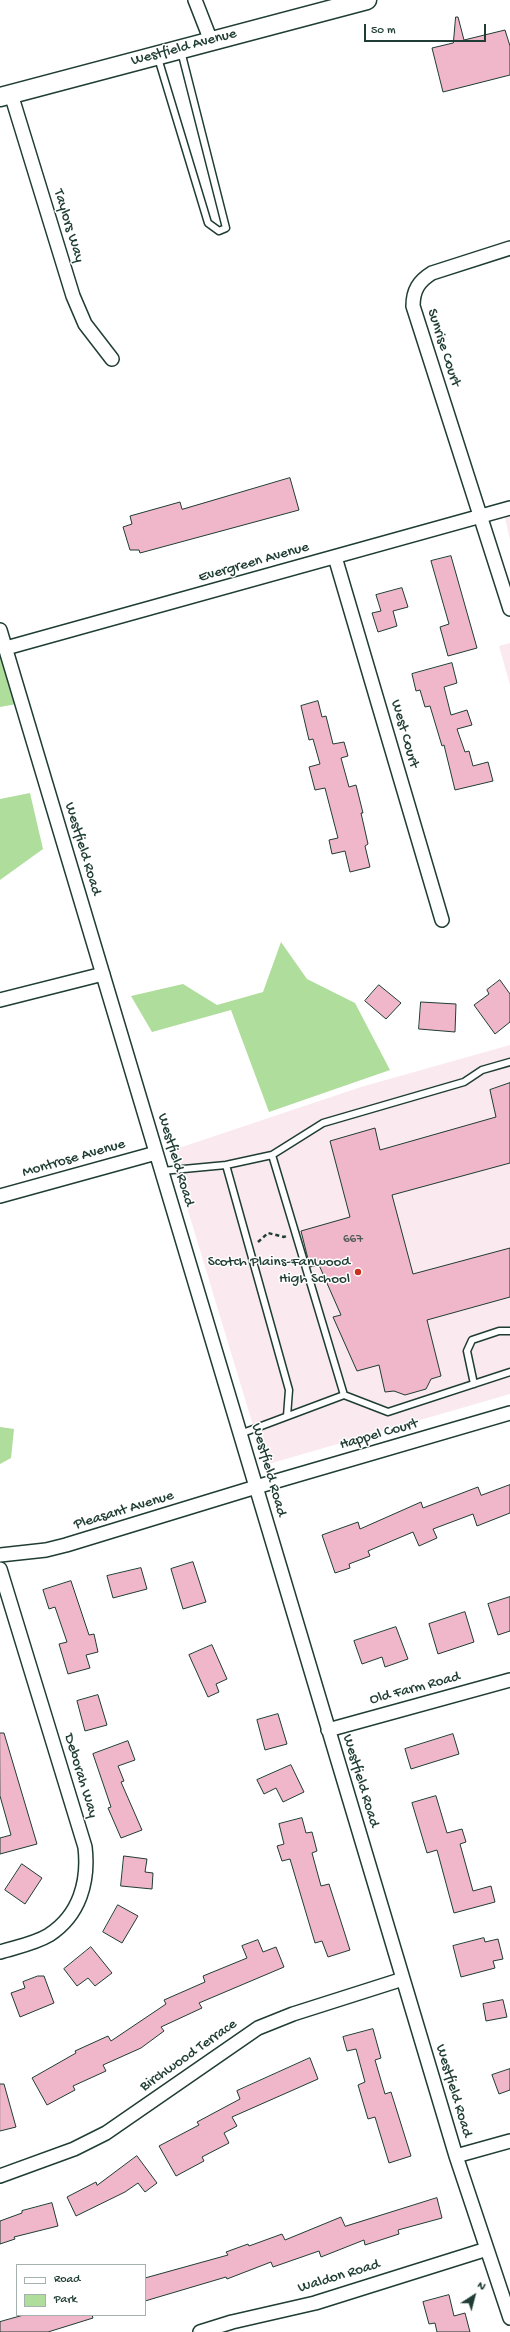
<!DOCTYPE html>
<html>
<head>
<meta charset="utf-8">
<style>
	body { margin:0 }
	#map { position:relative; width:510px; height:2332px; overflow:hidden; background:#fff; font-family:"Gochi Hand",sans-serif }
	canvas { display:block }
	.legend { position:absolute; left:16px; top:2264px; width:130px; height:52px; box-sizing:border-box; background:#fff; border:1px solid #a5b1ae; margin:0; padding:5px 7px; list-style:none; font-size:12px; color:#1f3d34 }
	.legend li { display:flex; align-items:center; gap:8px; height:20px }
	.legend b { width:20px; border:1px solid #a5b1ae }
	.north { position:absolute; left:454px; top:2276px; width:40px; height:40px; -webkit-text-stroke:3px #fff; paint-order:stroke; rotate:36deg; font-size:11px; font-weight:700; line-height:16px; text-align:center; color:#1f3d34 }
	.north::after { content:''; display:block; margin:auto; width:14px; height:18px; background:#1f3d34; clip-path:polygon(50% 0,100% 100%,50% 72%,0 100%) }
	.scale { position:absolute; left:364px; top:24px; width:122px; height:18px; box-sizing:border-box; border:2px solid #1f3d34; border-top:0; padding-left:5px; font-size:12px; line-height:14px; white-space:nowrap; color:#1f3d34; -webkit-text-stroke:3px #fff; paint-order:stroke }
</style>
</head>
<body>
<div id="map">
<canvas width="510" height="2332"></canvas>
<ul class="legend">
<li><b style="height:5px;background:#fff"></b>Road</li>
<li><b style="height:11px;background:#afdd9b"></b>Park</li>
</ul>
<div class="north">N</div>
<div class="scale">50 m</div>
</div>
<script>
const ctx = document.querySelector('canvas').getContext('2d');
ctx.lineJoin = 'round';
function paint(path, color) { ctx.fillStyle = color; ctx.fill(path, 'evenodd'); }
function strokePath(path, color, width, dash) { ctx.strokeStyle = color; ctx.lineWidth = width; ctx.lineCap = dash ? 'butt' : 'round'; ctx.setLineDash(dash || []); ctx.stroke(path); }
function write(font, color, halo, rows, align = 'center') {
  ctx.font = font + ' "Gochi Hand",sans-serif'; ctx.lineWidth = 3; ctx.setLineDash([]); ctx.textBaseline = 'middle'; ctx.strokeStyle = halo; ctx.fillStyle = color; for (const [text, x, y, turn = 0] of rows) {
    ctx.save(); ctx.translate(x, y); ctx.rotate((+turn || 0) * Math.PI / 180); ctx.textAlign = isNaN(turn) ? turn : align; if (halo) ctx.strokeText(text, 0, 0); ctx.fillText(text, 0, 0); ctx.restore();
  }
}
paint(new Path2D(`
	M510,516v24l-5,-22z
	M510,643v42l-11,-39z
	M510,1045v349l-245,71 -95,-314 191,-64z`), '#fae9ef');
paint(new Path2D(`
	M0,632l22,71 -22,4z
	M30,793l13,56 -43,31v-81z
	M281,942l26,37 48,24 35,67 -121,42 -38,-102 -79,22 -21,-36 52,-12 34,21 46,-13z
	M0,1427l14,2 -3,29 -11,6z`), '#afdd9b');
const building = new Path2D(`
	M456,17h2l6,23 41,-10 5,16v29l-67,17 -11,-44 21,-5z
	M290,478l9,32 -159,43 -1,-3h-9l-7,-23 9,-3 -2,-8 50,-14 2,7z
	M451,556l26,92 -29,8 -8,-29 9,-3 -18,-63z
	M402,588l6,19 -15,4 4,15 -19,6 -6,-19 9,-2 -5,-16z
	M452,663l5,20 -13,4 7,28 16,-5 5,15 -15,4 8,23 4,-1 4,15 15,-4 5,19 -38,9 -11,-45 -2,1 -12,-40 -5,1 -5,-17 -4,1 -4,-17z
	M318,701l4,16 4,-1 7,28 11,-2 4,14 -7,2 8,29 7,-2 7,28h-2l7,31 -3,2 5,21 -20,5 -5,-21 -13,3 -3,-14 9,-2 -13,-50 -10,2 -6,-23 11,-3 -7,-25 -4,1 -8,-34z
	M500,980l10,14v28l-15,12 -21,-29 15,-11 -2,-4z
	M379,985l22,18 -15,16 -21,-18z
	M421,1002l35,2 -1,28 -36,-3z
	M510,1083v80l-118,32 21,79 97,-26v49l-83,23 14,56 -10,3 -5,10 -21,6 -11,-4 -9,1 -6,-27 -22,6 -24,-54 8,-2 -22,-50 -9,2 -9,-36 49,-14 -20,-76 45,-13 5,22 116,-33 -6,-27z
	M510,1485v28l-33,13 -4,-12 -40,15 4,9 -18,8 -6,-14 -45,19 2,5 -21,8 1,4 -15,5 -13,-38 36,-13 2,7 61,-27 2,6 55,-21 3,8z
	M193,1562l13,40 -23,7 -12,-40z
	M141,1568l6,21 -34,9 -6,-22z
	M71,1581l18,54 5,-1 4,18 -12,3 4,13 -22,6 -9,-30 8,-2 -12,-35 -6,2 -6,-19z
	M510,1597v34l-12,4 -10,-31z
	M465,1612l9,30 -36,12 -9,-30z
	M396,1627l12,32 -23,8 -3,-10 -20,7 -8,-23z
	M212,1645l15,34 -11,5 3,8 -11,5 -19,-42z
	M98,1695l9,30 -22,6 -8,-30z
	M278,1714l9,30 -22,6 -8,-30z
	M0,1733h4l33,111 -37,10v-16l11,-3 -11,-39z
	M453,1734l6,20 -48,15 -6,-20z
	M128,1741l7,19 -17,6 6,15 -3,1 21,48 -21,8 -13,-30 3,-1 -18,-53z
	M291,1765l13,27 -21,10 -7,-14 -12,6 -7,-14z
	M436,1796l11,37 15,-4 4,13 -6,2 13,47 18,-5 4,16 -41,11 -17,-63 -10,3 -15,-50z
	M302,1818l4,15 6,-1 5,19 -5,2 9,33 8,-2 21,66 -22,7 -6,-16 -7,2 -25,-84 -8,2 -5,-15 7,-2 -5,-20z
	M124,1856l23,3 -2,13 8,1 -1,16 -31,-3z
	M22,1864l20,14 -17,26 -20,-14z
	M118,1905l20,11 -16,27 -19,-11z
	M484,1938l1,4 13,-3 5,20 -10,2 2,7 -34,9 -8,-31z
	M258,1940l5,12 13,-5 8,20 -85,36 3,5 -41,19 3,4 -23,17 -38,17 3,6 -33,15 2,4 -28,15 -15,-27 44,-25 -1,-2 33,-15 3,5 55,-37 -2,-4 41,-18 -2,-6 44,-18 -5,-12z
	M91,1947l21,26 -17,13 -7,-8 -11,8 -13,-17z
	M38,1976h6l10,27 -34,14 -9,-24 14,-5 -2,-6z
	M503,2000l4,17 -21,4 -3,-17z
	M373,2029l8,29 -6,2 10,34 6,-2 20,64 -22,7 -14,-46 -7,2 -10,-34 7,-3 -9,-33 -9,2 -4,-14z
	M310,2058l8,21 -86,38 5,9 -13,7 5,10 -27,14 2,4 -28,15 -17,-30 40,-21 -2,-3 43,-23 -3,-8z
	M510,2069v21l-11,4 -7,-19z
	M0,2084h4l12,43 -16,4z
	M137,2156l20,27 -12,9 -7,-9 -13,9 -49,24 -9,-19 29,-15 1,3z
	M437,2198l5,20 -44,12 1,4 -34,11 -1,-5 -43,17 -2,-6 -46,16 -2,-5 -44,17 -1,-2 -81,24v-23l83,-23 -2,-3 22,-8 1,2 33,-12 3,6 56,-23 4,9z
	M52,2203l6,23 -44,11 1,2 -15,5v-23l22,-8v-2z
	M449,2295l5,21 11,-3 5,19h-33l-2,-9 -6,1 -6,-22z
	M24,2315h68l1,3 -45,14h-48v-10z`);
paint(building, '#f0b7ca');
strokePath(building, '#1f3d34', 1);
const lane = new Path2D(`
	M158,58l50,165 11,8 7,-3 -45,-177
	M272,1155l72,240
	M226,1165l63,225 -2,26
	M162,1171l64,-6 46,-10 51,-32 141,-41 18,-12 28,-8
	M474,1384l-7,-33 5,-11 27,-9h11
	M240,1434l104,-39 44,17 122,-40`);
const street = new Path2D(`
	M195,0l16,41
	M11,94l62,202 12,28 27,35
	M510,248l-78,25c-13,8 -19,17 -19,33l97,303
	M335,557l107,363
	M0,630l456,1526 54,162
	M6,648l504,-140
	M0,1000l103,-26
	M0,1196l156,-43
	M0,1555l46,-5 20,-5 190,-58 254,-74
	M0,1569l85,278c4,34 -5,68 -36,88 -15,9 -33,12 -49,17
	M328,1730l182,-50
	M456,2156l54,-15
	M0,2176l74,-27 32,-16 152,-105 35,-14 110,-35
	M200,2332l32,-10 83,-19 172,-54`);
const secondary = new Path2D(`
	M0,97l367,-97`);
strokePath(lane, '#1f3d34', 9);
strokePath(street, '#1f3d34', 16);
strokePath(secondary, '#1f3d34', 21);
strokePath(new Path2D(`
	M258,1242l10,-9 16,4 2,-1`), '#1f3d34', 2.5, [4, 3]);
strokePath(lane, '#fff', 6);
strokePath(street, '#fff', 13);
strokePath(secondary, '#fff', 18);
for (const [x, y, r, color] of [
	[358,1272,4,"#c8321e"]
]) { const dot = new Path2D(); dot.arc(x, y, r, 0, 2 * Math.PI); ctx.fillStyle = color; ctx.fill(dot); strokePath(dot, '#fff', 1.5); }
write('13px', '#535c5a', null, [
	["667",353,1240]
]);
write('15px', '#1f3d34', '#fff', [
	["Westfield Avenue",184,48,-15],
	["Taylors Way",68,226,73],
	["Sunrise Court",443,348,72],
	["Evergreen Avenue",254,563,-16],
	["West Court",404,734,74],
	["Westfield Road",82,849,73],
	["Montrose Avenue",74,1159,-16],
	["Westfield Road",175,1160,73],
	["Happel Court",379,1435,-16],
	["Westfield Road",268,1470,74],
	["Pleasant Avenue",124,1511,-17],
	["Old Farm Road",415,1689,-15],
	["Deborah Way",80,1776,73],
	["Westfield Road",360,1781,73],
	["Birchwood Terrace",189,2056,-35],
	["Westfield Road",453,2091,73],
	["Waldon Road",339,2277,-17]
]);
write('15px', '#1f3d34', '#fff', [
	["Scotch Plains-Fanwood",350,1263],
	["High School",350,1280]
], 'right');
</script>
</body>
</html>
